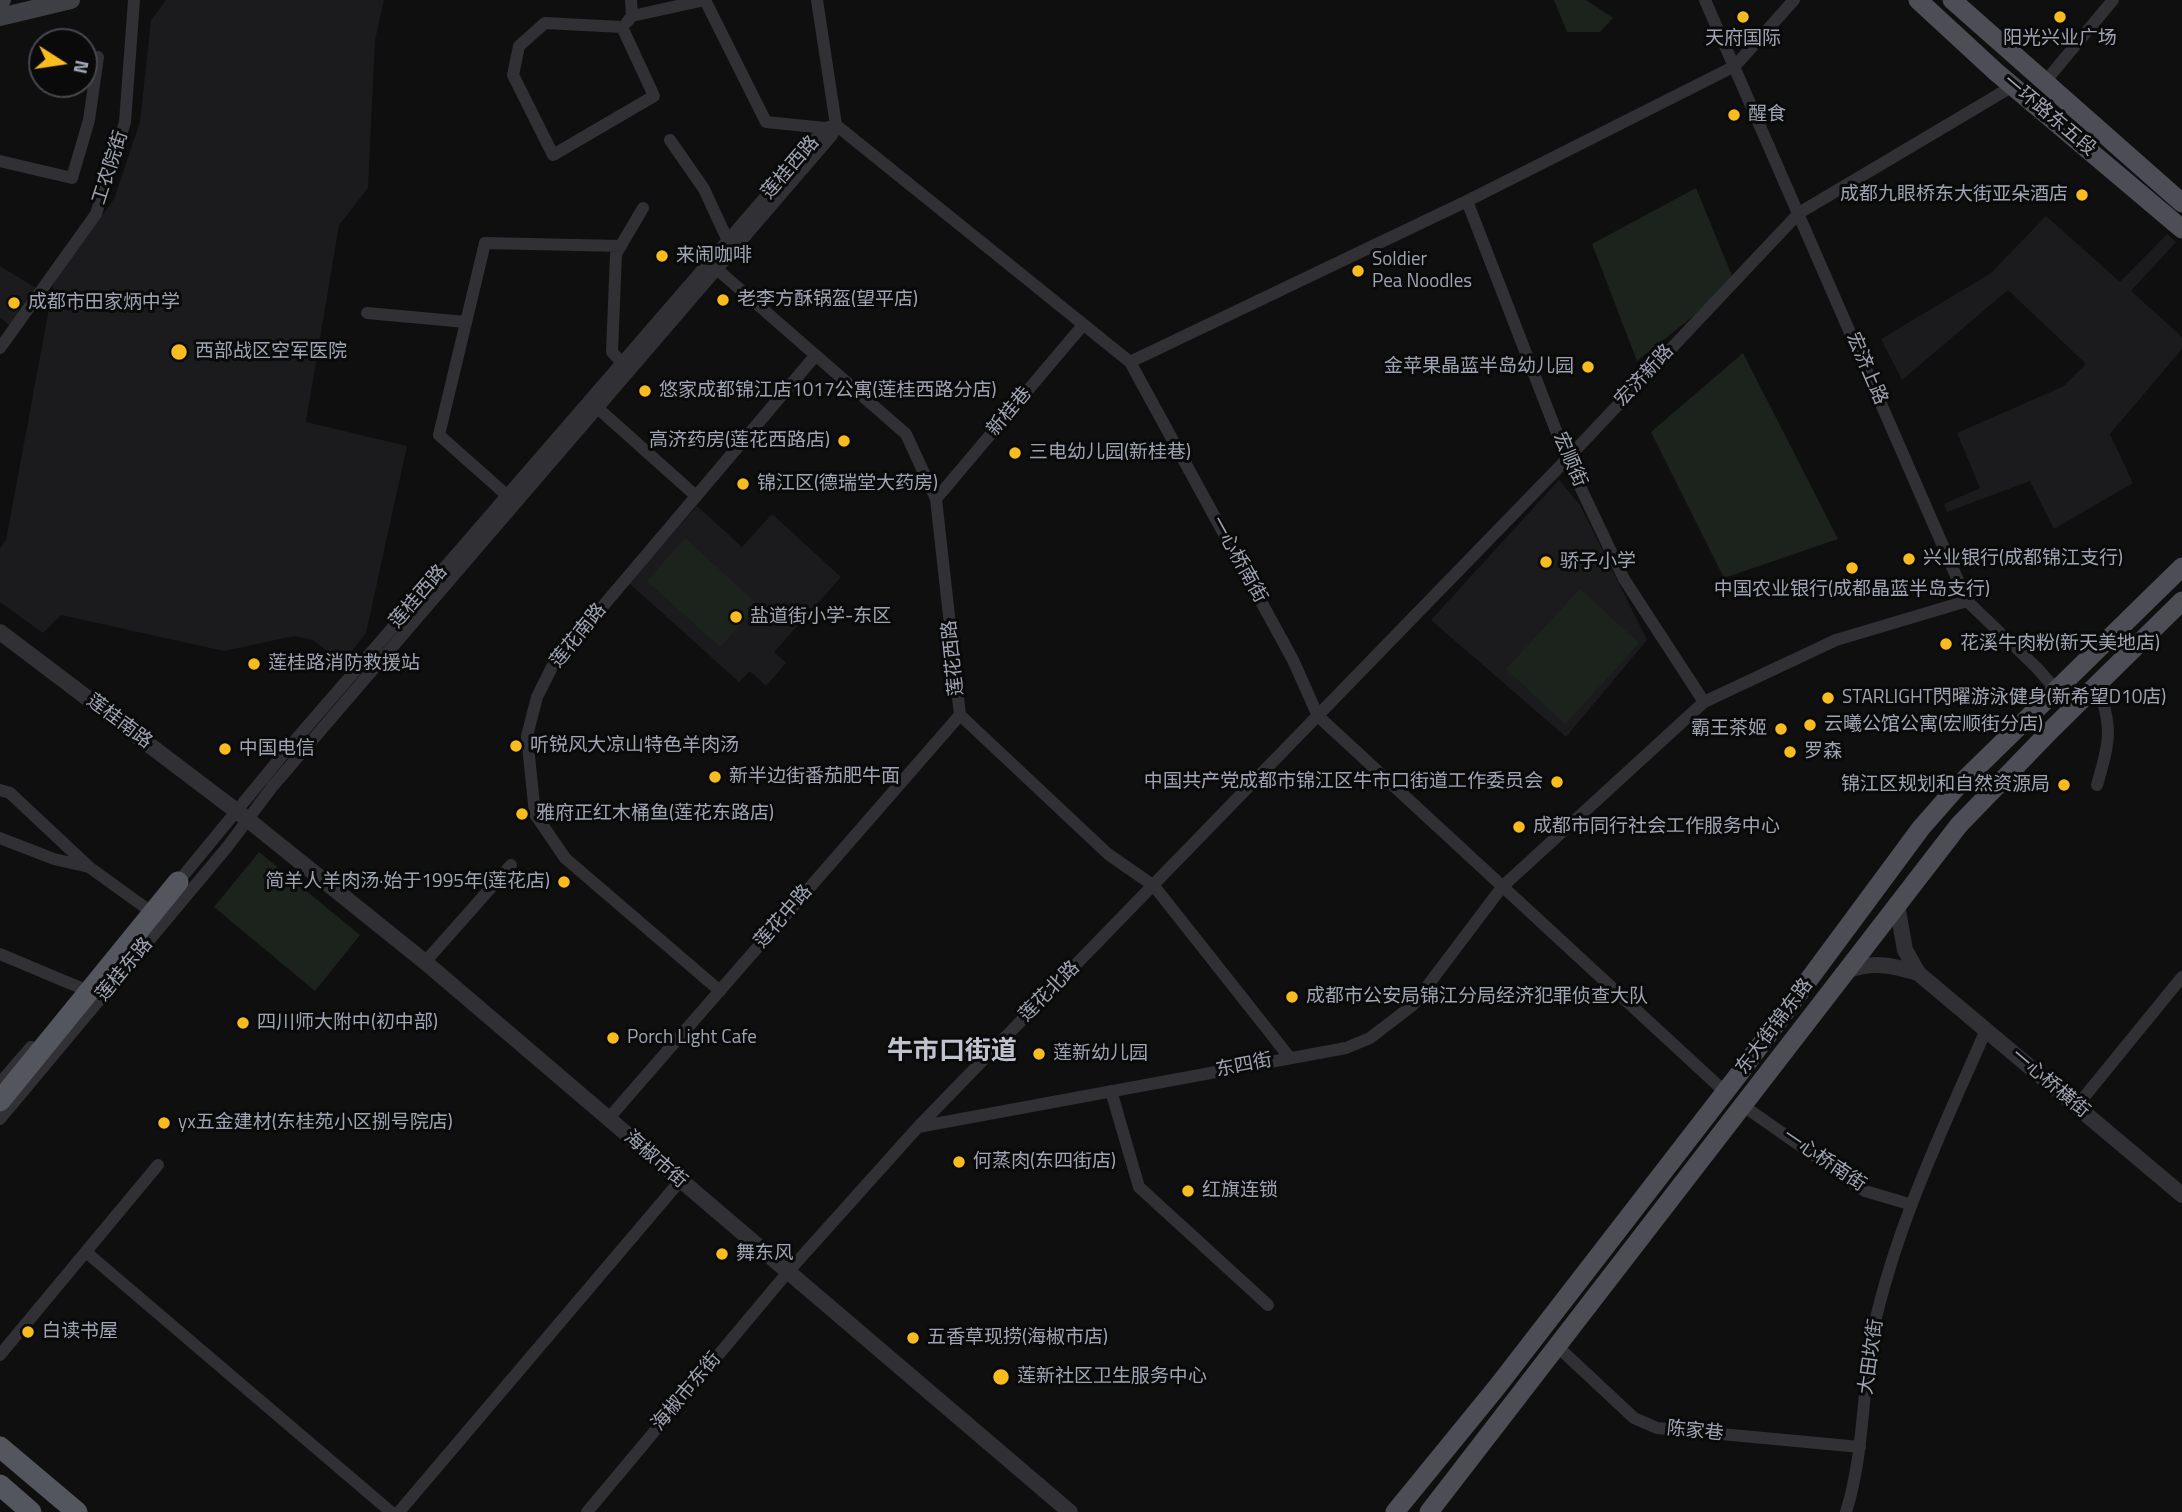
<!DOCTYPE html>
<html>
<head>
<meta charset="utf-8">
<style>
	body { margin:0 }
	#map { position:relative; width:2182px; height:1512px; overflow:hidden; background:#0f0f10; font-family:"Titillium Web",sans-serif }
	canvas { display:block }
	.north { position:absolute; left:28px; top:28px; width:70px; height:70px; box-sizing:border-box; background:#0a0a0b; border:2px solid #46484e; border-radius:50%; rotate:102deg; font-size:19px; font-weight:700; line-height:28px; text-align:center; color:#9fa4b2 }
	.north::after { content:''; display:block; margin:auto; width:24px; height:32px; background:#f9bc1e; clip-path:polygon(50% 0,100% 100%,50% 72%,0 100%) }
</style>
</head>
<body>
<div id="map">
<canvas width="2182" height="1512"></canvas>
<div class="north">N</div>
</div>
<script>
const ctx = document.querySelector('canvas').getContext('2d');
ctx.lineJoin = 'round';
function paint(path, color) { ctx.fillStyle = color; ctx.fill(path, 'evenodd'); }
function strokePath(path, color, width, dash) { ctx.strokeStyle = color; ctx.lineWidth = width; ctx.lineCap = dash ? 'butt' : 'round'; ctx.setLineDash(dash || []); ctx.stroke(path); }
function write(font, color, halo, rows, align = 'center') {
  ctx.font = font + ' "Titillium Web","Noto Sans SC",sans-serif'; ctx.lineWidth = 6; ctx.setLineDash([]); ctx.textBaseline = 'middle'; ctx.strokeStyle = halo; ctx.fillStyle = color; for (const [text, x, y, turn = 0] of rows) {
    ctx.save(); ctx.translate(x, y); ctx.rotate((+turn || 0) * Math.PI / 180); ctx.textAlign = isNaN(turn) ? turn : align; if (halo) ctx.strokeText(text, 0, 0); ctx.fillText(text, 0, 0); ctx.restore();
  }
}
paint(new Path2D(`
	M166,0h218l-9,40 -7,148 -29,37 -33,197 101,24 -41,187 -24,30 -29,-23 -19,-4 -70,15 -163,-36 -18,18 -43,-31v-54l6,-8 48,-258 60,-83 26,-77 11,-102z
	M2046,216l74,66 47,-48 9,8 -45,49 51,46v12l-72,85 23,49 -79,46 -24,-48 -83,31 -3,-8 36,-16 -23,-55 107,-47 22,-22 -78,-74 -106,90 -21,-41 110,-66z
	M0,266l36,22 -25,38 -11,-8z
	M1559,480l21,25 67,135 -81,97 -135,-117z
	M697,506l45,41 30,-33 69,63 -67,75 12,11 -20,23 -16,-15 -11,11 -110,-99z`), '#1b1b1d');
paint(new Path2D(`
	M1554,0h32l27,18 -13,14h-33z
	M1696,188l39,95 -98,78 -45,-117z
	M1743,353l95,186 -114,39 -73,-146z
	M685,538l73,67 -38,42 -73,-66z
	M1580,589l59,54 -74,81 -59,-55z
	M259,852l101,83 -45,56 -101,-84z`), '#1b231c');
strokePath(new Path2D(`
	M817,0l19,125 294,237 163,298 25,56 407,376
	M1705,0l262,601 70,67 35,40
	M632,16l73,-16 61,122 59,6
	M627,22l5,-6 -1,-16
	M545,23l77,4 32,69 -101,59 -40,-80 6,-29z
	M2044,83l69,-83
	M670,140l34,49 24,52
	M0,161l72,17 17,-58 9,-63
	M1467,201l100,258 57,120 80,123
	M711,264l195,170 30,65 24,216 148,139 46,32 136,172
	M367,313l99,9
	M0,348l96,-134 29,-92 9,-122
	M1130,362l337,-161 268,-135 59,-66
	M622,363l-10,-11 4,-98 27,-46
	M592,403l104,93
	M511,499l-72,-64 46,-192 136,3
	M936,499l147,-174
	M2097,683c16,45 13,57 0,102
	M0,790l10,3 79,74 61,44
	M0,838l54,21 35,8
	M174,887l111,-135 540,-624 11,-3
	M0,954l81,34
	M425,962l86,-97
	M720,991l-155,-133 -30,-44 -8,-78 10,-39 16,-32 262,-309
	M0,1083l31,-36
	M1111,1091l28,96 129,118
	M1745,1107l120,84 44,13
	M2076,1107l106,-130
	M0,1119l228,-273 44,-59 560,-652 4,-10
	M608,1119l352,-404
	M918,1127l428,-79 24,-10 43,-33 89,-118 202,-185 132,-62 131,-39
	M86,1252l305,260
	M1559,1348l75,70 23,10 203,19
	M0,1355l158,-190
	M399,1512l281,-331
	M587,1512l200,-239 131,-146 649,-668 232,-246 214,-127
	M1846,1512c20,-63 15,-130 30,-194 24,-101 69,-194 110,-288`), '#303035', 12);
strokePath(new Path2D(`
	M0,632l247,187 178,143 645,550
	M1897,905l8,45 13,23 264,222
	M1846,971c27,-10 45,-6 72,2`), '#303035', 16);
strokePath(new Path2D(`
	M0,1l2,-1
	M0,17l71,-17`), '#3e3f45', 18);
strokePath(new Path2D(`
	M1918,0l78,72 186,157
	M1952,0l230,203
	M1395,1512l102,-125 242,-313 182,-246 36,-41 225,-220
	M1429,1512l530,-687 94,-97 129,-127`), '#4c4d55', 19);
strokePath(new Path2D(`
	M0,1101l178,-219
	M0,1447l77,65
	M0,1485l31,27`), '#54565e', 21);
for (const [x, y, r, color] of [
	[1743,17,7,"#f9bc1e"],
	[2060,17,7,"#f9bc1e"],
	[1734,115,7,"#f9bc1e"],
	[2082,195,7,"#f9bc1e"],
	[662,256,7,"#f9bc1e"],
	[1358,271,7,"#f9bc1e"],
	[723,300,7,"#f9bc1e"],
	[14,303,7,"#f9bc1e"],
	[179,352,9,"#f9bc1e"],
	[1588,367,7,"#f9bc1e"],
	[645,391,7,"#f9bc1e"],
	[844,441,7,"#f9bc1e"],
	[1015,453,7,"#f9bc1e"],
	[743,484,7,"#f9bc1e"],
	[1909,559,7,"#f9bc1e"],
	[1546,562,7,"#f9bc1e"],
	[1852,568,7,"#f9bc1e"],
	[736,617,7,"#f9bc1e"],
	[1946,644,7,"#f9bc1e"],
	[254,664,7,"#f9bc1e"],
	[1828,698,7,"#f9bc1e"],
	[1810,725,7,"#f9bc1e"],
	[1781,729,7,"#f9bc1e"],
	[516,746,7,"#f9bc1e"],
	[225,749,7,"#f9bc1e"],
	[1790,752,7,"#f9bc1e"],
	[715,777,7,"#f9bc1e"],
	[1557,782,7,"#f9bc1e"],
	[2064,785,7,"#f9bc1e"],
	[522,814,7,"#f9bc1e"],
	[1519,827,7,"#f9bc1e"],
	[564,882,7,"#f9bc1e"],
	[1292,997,7,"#f9bc1e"],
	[243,1023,7,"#f9bc1e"],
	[613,1038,7,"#f9bc1e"],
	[1039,1054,7,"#f9bc1e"],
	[164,1123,7,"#f9bc1e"],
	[959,1162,7,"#f9bc1e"],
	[1188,1191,7,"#f9bc1e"],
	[722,1254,7,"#f9bc1e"],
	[28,1332,7,"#f9bc1e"],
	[913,1338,7,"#f9bc1e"],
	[1001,1377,9,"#f9bc1e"]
]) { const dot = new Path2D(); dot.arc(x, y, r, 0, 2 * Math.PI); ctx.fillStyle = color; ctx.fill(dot); strokePath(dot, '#0a0a0b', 2.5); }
write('19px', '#9fa4b2', '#0a0a0b', [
	["天府国际",1743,39,"center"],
	["阳光兴业广场",2060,39,"center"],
	["醒食",1748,115],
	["成都九眼桥东大街亚朵酒店",2068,195,"right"],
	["来闹咖啡",676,256],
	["Soldier",1372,260],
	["Pea Noodles",1372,282],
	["老李方酥锅盔(望平店)",737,300],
	["成都市田家炳中学",28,303],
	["西部战区空军医院",195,352],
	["金苹果晶蓝半岛幼儿园",1574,367,"right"],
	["悠家成都锦江店1017公寓(莲桂西路分店)",659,391],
	["高济药房(莲花西路店)",830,441,"right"],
	["三电幼儿园(新桂巷)",1029,453],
	["锦江区(德瑞堂大药房)",757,484],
	["兴业银行(成都锦江支行)",1923,559],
	["骄子小学",1560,562],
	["中国农业银行(成都晶蓝半岛支行)",1852,590,"center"],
	["盐道街小学-东区",750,617],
	["花溪牛肉粉(新天美地店)",1960,644],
	["莲桂路消防救援站",268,664],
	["STARLIGHT閃曜游泳健身(新希望D10店)",1842,698],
	["云曦公馆公寓(宏顺街分店)",1824,725],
	["霸王茶姬",1767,729,"right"],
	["听锐风大凉山特色羊肉汤",530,746],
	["中国电信",239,749],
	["罗森",1804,752],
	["新半边街番茄肥牛面",729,777],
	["中国共产党成都市锦江区牛市口街道工作委员会",1543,782,"right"],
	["锦江区规划和自然资源局",2050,785,"right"],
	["雅府正红木桶鱼(莲花东路店)",536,814],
	["成都市同行社会工作服务中心",1533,827],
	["简羊人羊肉汤·始于1995年(莲花店)",550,882,"right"],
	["成都市公安局锦江分局经济犯罪侦查大队",1306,997],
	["四川师大附中(初中部)",257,1023],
	["Porch Light Cafe",627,1038],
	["莲新幼儿园",1053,1054],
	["yx五金建材(东桂苑小区捌号院店)",178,1123],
	["何蒸肉(东四街店)",973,1162],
	["红旗连锁",1202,1191],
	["舞东风",736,1254],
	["白读书屋",42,1332],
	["五香草现捞(海椒市店)",927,1338],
	["莲新社区卫生服务中心",1017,1377]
], 'left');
write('19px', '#9fa4b2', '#0a0a0b', [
	["一环路东五段",2049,116,40],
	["工农院街",111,168,-72],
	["莲桂西路",791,168,-49],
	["宏济上路",1866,369,67],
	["宏济新路",1645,376,-47],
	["新桂巷",1010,412,-50],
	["宏顺街",1569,460,67],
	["一心桥南街",1238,560,61],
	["莲桂西路",419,597,-49],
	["莲花南路",579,636,-51],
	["莲花西路",954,658,-96],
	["莲桂南路",119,722,37],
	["莲花中路",784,917,-49],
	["莲桂东路",125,970,-50],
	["莲花北路",1050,992,-45],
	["东大街锦东路",1775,1027,-53],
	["东四街",1244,1066,-11],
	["一心桥横街",2050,1084,40],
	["海椒市街",655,1160,41],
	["一心桥南街",1824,1161,34],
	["大田坎街",1872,1357,-82],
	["海椒市东街",687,1392,-50],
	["陈家巷",1695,1432,6]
]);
write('bold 26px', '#c0c3ce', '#0a0a0b', [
	["牛市口街道",952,1053]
]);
</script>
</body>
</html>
